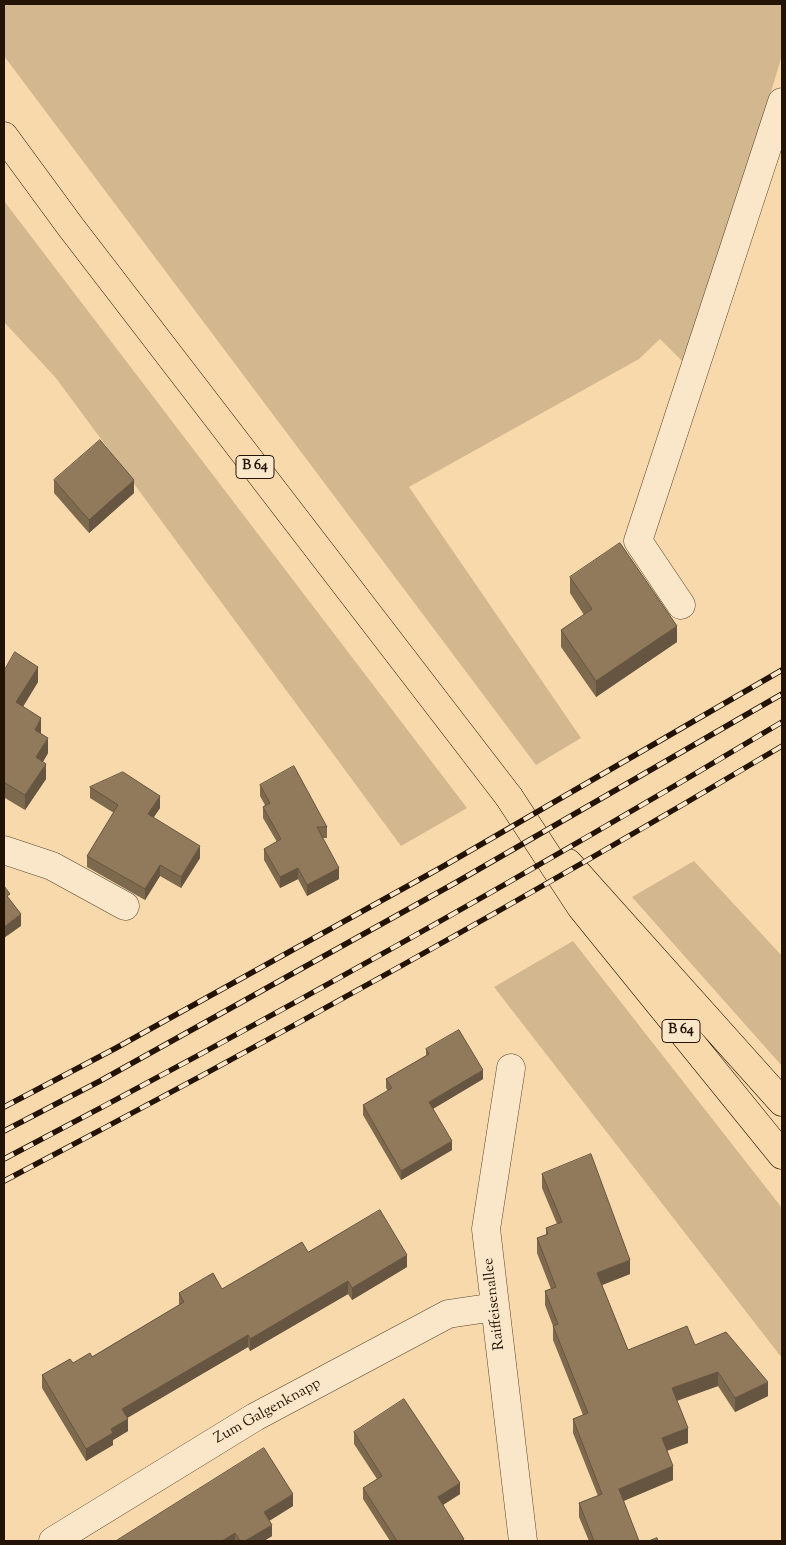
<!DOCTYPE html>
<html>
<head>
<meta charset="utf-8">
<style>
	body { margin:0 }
	#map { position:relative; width:786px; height:1545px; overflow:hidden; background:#f7d9ab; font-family:"Sorts Mill Goudy",serif }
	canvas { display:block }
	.frame { position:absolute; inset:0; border:5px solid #231304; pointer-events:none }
</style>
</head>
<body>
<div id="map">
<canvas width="786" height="1545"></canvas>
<div class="frame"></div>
</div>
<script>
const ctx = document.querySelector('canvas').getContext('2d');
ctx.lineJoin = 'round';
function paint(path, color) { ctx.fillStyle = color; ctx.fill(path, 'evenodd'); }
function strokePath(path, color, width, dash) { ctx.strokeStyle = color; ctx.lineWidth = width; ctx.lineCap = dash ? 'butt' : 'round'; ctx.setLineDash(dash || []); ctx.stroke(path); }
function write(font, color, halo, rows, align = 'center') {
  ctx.font = font + ' "Sorts Mill Goudy",serif'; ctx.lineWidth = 4; ctx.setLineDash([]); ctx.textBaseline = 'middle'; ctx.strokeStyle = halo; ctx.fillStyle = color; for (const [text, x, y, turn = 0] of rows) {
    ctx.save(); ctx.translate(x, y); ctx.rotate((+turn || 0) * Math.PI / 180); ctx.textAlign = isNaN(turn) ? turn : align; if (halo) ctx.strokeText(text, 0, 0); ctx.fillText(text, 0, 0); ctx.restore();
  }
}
paint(new Path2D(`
	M4,4h778v51l-93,313 -29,-29 -21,20 -230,128 172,251 -45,27 -532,-709z
	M4,201l463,607 -66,38 -345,-468 -52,-56z
	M694,861l88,95v110l-150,-169z
	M573,941l209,267v150l-288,-371z`), '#d3b78f');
const minor = new Path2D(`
	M681,605l-43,-64 144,-439
	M4,850l48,16 73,40
	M511,1068l-25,161 37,312
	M53,1541l202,-124 193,-103 47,-7`);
const major = new Path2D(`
	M4,136l66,90 439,571`);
const highway = new Path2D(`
	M509,797l72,110 201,248
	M568,863l214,239`);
strokePath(minor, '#58442e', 29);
strokePath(major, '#231304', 29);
strokePath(highway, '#231304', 29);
strokePath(minor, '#fae6c8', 28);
strokePath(major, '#f7d9ab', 28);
strokePath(highway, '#f7d9ab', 28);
const rail = new Path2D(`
	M4,1107l112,-59 326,-181 340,-197
	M4,1131l96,-50 355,-198 327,-189
	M4,1159c263,-138 523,-284 778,-437
	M4,1181c263,-138 523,-283 778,-435`);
strokePath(rail, '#231304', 5.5);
strokePath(rail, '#fae6c8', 4, [11]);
paint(new Path2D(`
	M54,480l80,13 -45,40 -35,-40z
	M570,577l107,65 -81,55 -35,-50v-17l23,-15 -14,-22z
	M4,671l34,11 -15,25 18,26 7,20 -5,9 3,17 -21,31 -20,-12z
	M260,785l67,42v11h-4l16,41 -32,17 -9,-17 -18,9 -16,-28v-11l13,-7 -14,-24v-11l2,-2 -5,-9z
	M90,787l70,21 -7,10 47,40 -19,30 -21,-12 -15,24 -58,-33v-11l27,-43 -24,-15z
	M426,1049l57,30 -50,30 19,41 -51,30 -38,-65v-10l25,-14 -2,-3v-9l40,-23z
	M542,1174l88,100 -28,11 26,65 67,-5 73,51 -33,16 -17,-26 -41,15 11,42 -21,8 6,29 -50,21 16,40h-50l-10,-24v-14l19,-7 -25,-63v-14l10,-4 -30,-75v-14l-8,-21v-14l6,-2 -14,-36v-15l9,-3v-7l11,-4 -15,-36z
	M308,1252l99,15 -55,33 -4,-6 -98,57 -2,-4 -121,71 1,13 -15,9v5l-27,16 -44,-73v-13l50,-18 87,-52v-12l43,-4z
	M354,1432l106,62 -17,11 21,36h-74l-27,-42v-11l14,-9 -23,-35z
	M293,1506l-24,15 3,15 -8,5h-148z`), '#7d694e');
paint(new Path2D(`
	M134,480v13l-45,40v-13z
	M677,626v16l-81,55v-16z
	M38,667v15l-22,35v-15z
	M41,718v16l-6,-4z
	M48,738v15l-12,20v-16z
	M46,764v15l-21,31v-15z
	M5,783v15l-1,3v-15z
	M160,796v12l-12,18v-12z
	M200,846v12l-19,30v-11z
	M160,865v11l-15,24v-11z
	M298,868v11l-18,9v-11z
	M339,868v11l-32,17v-11z
	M21,914v12l-17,12v-11z
	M483,1070v9l-54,32v-9z
	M452,1141v9l-51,30v-9z
	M407,1255v12l-55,33v-12z
	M630,1260v14l-33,13v-14z
	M348,1281v13l-98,57v-12z
	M248,1335v12l-126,74v-12z
	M718,1372v14l-46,16v-14z
	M768,1382v14l-33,16v-14z
	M128,1419v12l-15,9v5l-27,16v-12l25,-20z
	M688,1428v15l-26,9v-14z
	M673,1466v14l-54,23v-14z
	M460,1483v11l-22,14v-11z
	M293,1494v12l-29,18v-12z
	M272,1525v11l-8,5h-19z
	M235,1533v8h-13z`), '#665540');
const building = new Path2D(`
	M100,440l34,40 -45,40 -35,-40z
	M620,543l57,83 -81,55 -35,-51 31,-21 -22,-32z
	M15,652l23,15 -22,35 25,16 -6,12 13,8 -12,19 10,7 -21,31 -20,-12 -1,3v-115z
	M294,766l33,61h-10l22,41 -32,17 -9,-17 -18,9 -16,-28 17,-10 -18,-32 7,-4 -10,-18z
	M123,772l37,24 -12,18 52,32 -19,31 -21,-12 -15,24 -58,-33 31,-51 -28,-18z
	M4,886l6,8 -3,2 14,18 -17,13z
	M459,1030l24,40 -54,32 23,39 -51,30 -38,-66 29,-17 -6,-9 43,-25 -3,-5z
	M591,1154l39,106 -33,13 31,77 59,-24 8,19 31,-13 42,50 -33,16 -17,-26 -46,16 16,40 -26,10 11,28 -54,23 20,52h-45l-15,-38 23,-9 -29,-75 15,-6 -35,-87 5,-2 -13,-33 11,-4 -19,-49 11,-4 -2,-6 16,-6 -20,-48z
	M380,1210l27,45 -55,33 -4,-7 -98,58 -2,-4 -126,74 6,10 -17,10 2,4 -27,16 -44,-74 28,-16 3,4 17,-10 2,4 92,-55 -5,-9 34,-20 9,16 80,-47 6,10z
	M404,1399l56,84 -22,14 26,42 -3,2h-64l-34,-53 19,-12 -28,-44z
	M264,1448l29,46 -29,18 8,13 -27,16h-5l-5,-8 -13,8h-106z
	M657,1538l1,3h-9z`);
paint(building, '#917a5b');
strokePath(building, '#665540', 1);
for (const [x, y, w] of [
	[255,467,38],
	[681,1031,38]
]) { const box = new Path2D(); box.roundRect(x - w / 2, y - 11.5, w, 23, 4); ctx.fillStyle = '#fae6c8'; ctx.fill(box); strokePath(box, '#231304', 1); }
write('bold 14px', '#231304', null, [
	["B 64",255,467],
	["B 64",681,1031]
]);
write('15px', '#231304', '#fae6c8', [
	["Raiffeisenallee",495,1304,-97],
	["Zum Galgenknapp",268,1412,-29]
]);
</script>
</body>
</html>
